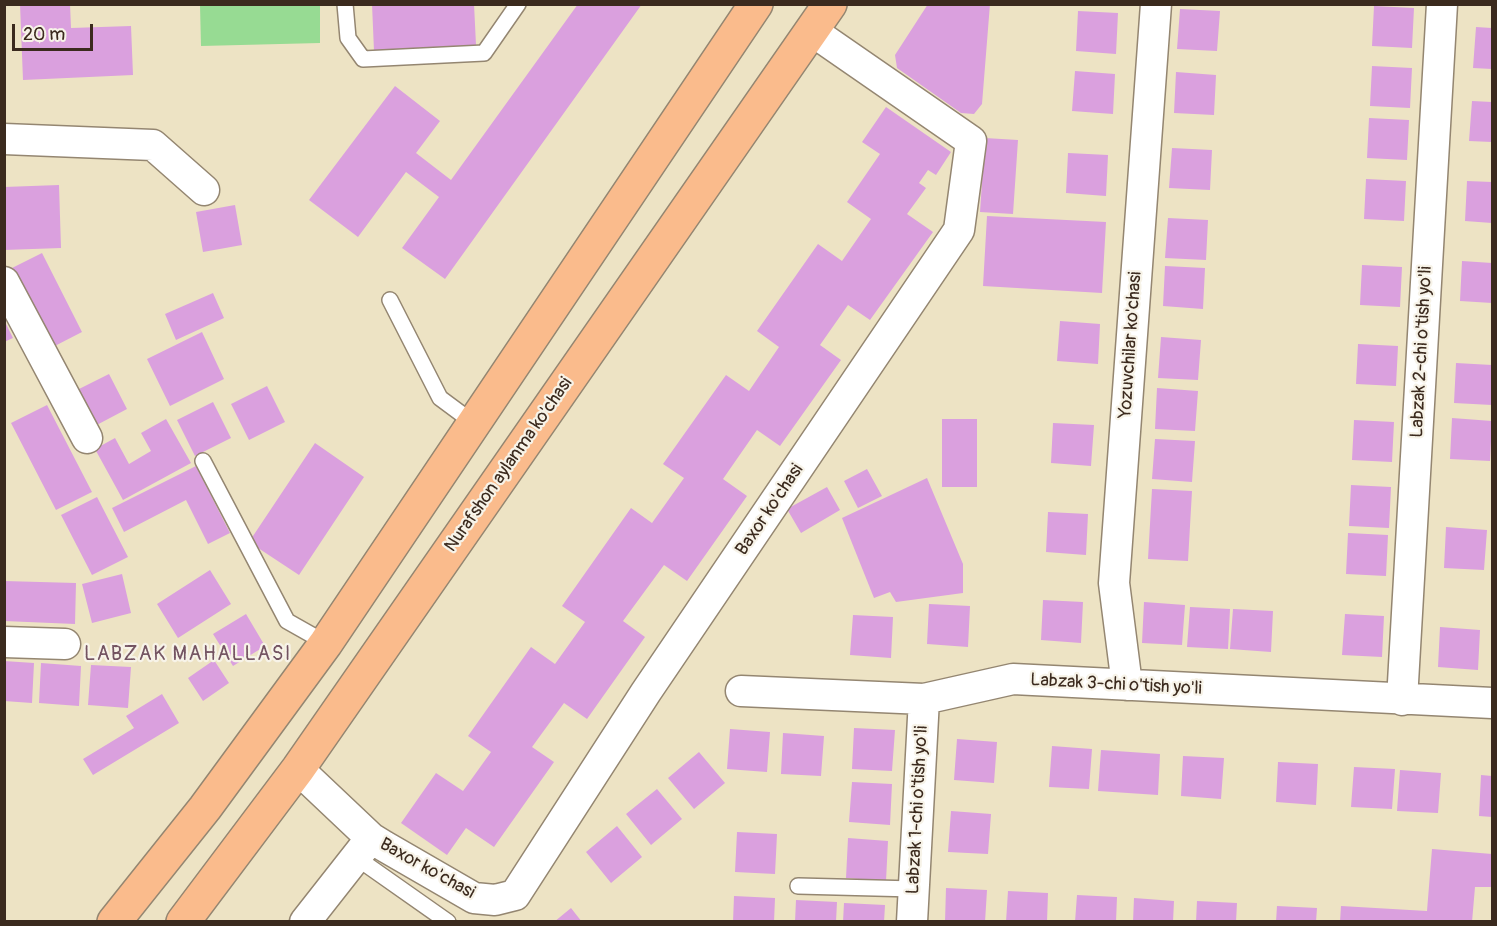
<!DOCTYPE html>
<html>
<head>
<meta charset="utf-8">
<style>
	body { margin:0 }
	#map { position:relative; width:1497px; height:926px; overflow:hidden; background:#ede3c4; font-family:Pangolin,sans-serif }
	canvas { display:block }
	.frame { position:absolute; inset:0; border:6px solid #3b2a1e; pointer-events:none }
	.scale { position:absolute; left:12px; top:24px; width:81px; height:27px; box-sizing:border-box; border:3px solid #3b2a1e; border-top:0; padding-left:8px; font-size:18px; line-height:21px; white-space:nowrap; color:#3b2a1e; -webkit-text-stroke:4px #f7f3e8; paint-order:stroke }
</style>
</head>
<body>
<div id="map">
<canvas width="1497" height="926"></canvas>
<div class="frame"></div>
<div class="scale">20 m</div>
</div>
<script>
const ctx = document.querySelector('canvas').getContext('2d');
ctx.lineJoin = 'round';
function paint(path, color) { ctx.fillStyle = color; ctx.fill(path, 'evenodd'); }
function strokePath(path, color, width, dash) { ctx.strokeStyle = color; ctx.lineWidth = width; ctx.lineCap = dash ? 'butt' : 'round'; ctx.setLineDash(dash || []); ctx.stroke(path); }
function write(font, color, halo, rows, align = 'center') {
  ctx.font = font + ' Pangolin,sans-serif'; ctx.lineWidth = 4.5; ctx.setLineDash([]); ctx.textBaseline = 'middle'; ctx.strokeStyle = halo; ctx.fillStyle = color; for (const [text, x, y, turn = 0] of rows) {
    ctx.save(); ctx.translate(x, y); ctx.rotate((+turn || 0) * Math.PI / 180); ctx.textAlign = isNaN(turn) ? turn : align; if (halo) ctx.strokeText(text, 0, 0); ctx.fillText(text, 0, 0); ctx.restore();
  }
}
paint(new Path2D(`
	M200,5h120v38l-119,3z`), '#97db93');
paint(new Path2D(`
	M20,4h50l1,24 60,-2 2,49 -110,5z
	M372,4h102l2,41 -102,6z
	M578,4h64l-197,275 -43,-31 37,-51 -33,-25 -48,65 -49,-37 86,-114 45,35 -24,32 35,27z
	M928,4h62l-8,100 -8,10 -13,-1 -64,-45 -2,-13z
	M1374,6l40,2 -2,40 -40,-2z
	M1180,9l40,2 -3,40 -40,-2z
	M1078,11l40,2 -2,41 -40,-3z
	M1476,27l16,1v41l-19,-1z
	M1372,66l40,2 -2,40 -40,-2z
	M1075,71l40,3 -2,40 -41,-3z
	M1176,72l40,3 -2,40 -40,-2z
	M1472,101l20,1v40l-23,-1z
	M886,107l65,45 -15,23 -8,-5 -9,13 7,5 -19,26 26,18 -63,88 -22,-15 -28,40 21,15 -61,86 -23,-16 -34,49 24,17 -60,85 -23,-16 -41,56 22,16 -58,82 -23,-16 -32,44 22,15 -60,85 -28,-19 -19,27 -46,-32 35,-50 27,18 28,-39 -23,-16 63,-89 24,17 30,-42 -23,-16 69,-98 21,15 32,-45 -21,-14 63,-89 23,16 30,-44 -22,-16 61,-87 24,17 29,-42 -24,-17 33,-48 -18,-12z
	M1369,118l40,2 -2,40 -40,-2z
	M985,138l33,2 -5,74 -33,-2z
	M1172,148l40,2 -2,40 -41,-2z
	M1068,153l40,2 -2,41 -40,-3z
	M1366,179l40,2 -2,40 -40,-2z
	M1467,181l25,1v41l-27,-2z
	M59,185l2,63 -57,2v-63z
	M235,205l7,40 -39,7 -7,-40z
	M987,216l119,6 -4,71 -119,-7z
	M1168,218l40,2 -2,40 -41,-2z
	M42,253l40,79 -35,18 -41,-79z
	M1462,261l30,2v40l-32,-2z
	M1362,265l40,2 -2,40 -40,-2z
	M1165,266l40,2 -2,41 -40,-3z
	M213,293l11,25 -48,22 -11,-26z
	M4,320l9,18 -9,4z
	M1060,321l40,3 -2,40 -41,-3z
	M202,332l22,47 -54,27 -23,-47z
	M1161,337l40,3 -3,40 -40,-2z
	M1358,344l40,2 -2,40 -40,-2z
	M1456,363l36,2v40l-38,-2z
	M109,374l18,35 -36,19 -18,-36z
	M267,386l18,36 -36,18 -18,-36z
	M1157,388l41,3 -3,40 -40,-2z
	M213,402l18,36 -36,18 -18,-36z
	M47,405l45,87 -36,18 -45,-87z
	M1452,418l40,3 -2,40 -40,-2z
	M166,419l25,44 -68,37 -28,-51 20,-11 14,26 22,-13 -10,-18z
	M942,419h35v68h-35z
	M1354,420l40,2 -2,40 -40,-2z
	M1053,423l41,2 -3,41 -40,-3z
	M1155,439l40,2 -3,41 -40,-3z
	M315,443l49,34 -65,98 -50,-33z
	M196,466l34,67 -22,11 -22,-44 -62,32 -12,-24z
	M867,469l15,27 -24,12 -14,-27z
	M927,478l36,86v29l-67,9 -6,-10 -16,6 -32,-80z
	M1351,485l40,2 -2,41 -40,-2z
	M827,487l13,23 -39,23 -14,-24z
	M1152,489l40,2 -4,70 -40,-2z
	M97,497l31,60 -36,18 -31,-60z
	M1048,512l40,2 -2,41 -40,-3z
	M1446,527l41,3 -3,40 -40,-2z
	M1348,533l40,2 -2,41 -40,-2z
	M210,570l21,34 -53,34 -21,-34z
	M122,574l9,39 -39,10 -10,-39z
	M4,581l72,2 -1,41 -71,-3z
	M1043,600l40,2 -2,41 -40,-3z
	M1144,602l41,3 -3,40 -40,-2z
	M929,604l41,2 -2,41 -41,-3z
	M1190,607l40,2 -2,40 -41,-2z
	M1233,609l40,2 -2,41 -41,-3z
	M246,614l19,32 -32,20 -20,-32z
	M1345,614l39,2 -2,41 -40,-2z
	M853,615l40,2 -2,41 -41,-3z
	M1440,627l40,3 -2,40 -40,-3z
	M214,660l15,23 -26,18 -15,-23z
	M4,661l30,2 -2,40 -28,-2z
	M41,663l40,3 -2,40 -40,-3z
	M91,665l40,2 -3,41 -40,-3z
	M162,694l17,29 -86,52 -10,-16 51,-31 -8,-12z
	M854,728l41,2 -3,41 -40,-2z
	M730,729l40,3 -3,40 -40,-3z
	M783,733l41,3 -3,40 -40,-2z
	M957,739l40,3 -3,41 -40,-3z
	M1052,746l40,3 -3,40 -40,-2z
	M1101,750l59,4 -2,41 -60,-4z
	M699,752l26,31 -31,26 -26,-31z
	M1183,756l41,2 -3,41 -40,-3z
	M1278,762l40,2 -2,41 -40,-3z
	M1354,767l41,2 -3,40 -41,-2z
	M1400,770l41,3 -3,40 -41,-2z
	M1481,775l11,1v41l-13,-1z
	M852,782l40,2 -2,41 -41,-3z
	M657,789l25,30 -31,26 -25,-31z
	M951,811l40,3 -3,40 -40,-2z
	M617,826l25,31 -31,26 -25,-31z
	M737,832l40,2 -2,40 -40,-2z
	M848,838l40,3 -2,40 -40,-3z
	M1432,849l60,5 -1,33h-16l-3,35h-132l1,-16 86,5z
	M946,888l41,2 -2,32h-40z
	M1008,891l40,2 -1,29h-41z
	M1077,895l40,2 -1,25h-41z
	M734,896l41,2 -1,24h-41z
	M1134,898l40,3 -1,21h-40z
	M796,900l41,2 -1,20h-41z
	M1197,901l40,2 -1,19h-40z
	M844,903l41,2 -1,17h-41z
	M1277,906l40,2 -1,14h-40z
	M571,908l11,14h-28z`), '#daa0de');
const lane = new Path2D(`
	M345,4l3,34 15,21 121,-6 34,-49
	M390,300l50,98 35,26
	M203,461l84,160 39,22
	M357,858l91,64
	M798,886l116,3`);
const street = new Path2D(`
	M4,139l149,6 51,45
	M4,282l83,156
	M4,642l61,2
	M1127,685l-13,-102 42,-579
	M741,691l183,8 89,-20 479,24
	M1402,700l40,-696
	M298,769l73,69 13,8 90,52 21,2 20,-5 131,-203 313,-462 12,-89 -159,-110
	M305,922l66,-84
	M912,922l12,-223`);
const primary = new Path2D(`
	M114,922l91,-114 121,-165 430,-639
	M183,922l115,-153 532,-765`);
strokePath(lane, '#948671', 18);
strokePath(street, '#948671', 33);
strokePath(primary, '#948671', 36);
strokePath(lane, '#fff', 15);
strokePath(street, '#fff', 30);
strokePath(primary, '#fabb8c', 33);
write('18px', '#3b2a1e', '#f7f3e8', [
	["Yozuvchilar ko'chasi",1131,345,-86],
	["Labzak 2-chi o'tish yo'li",1422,352,-87],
	["Nurafshon aylanma ko'chasi",509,465,-55],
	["Baxor ko'chasi",770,510,-56],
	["Labzak 3-chi o'tish yo'li",1116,685,3],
	["Labzak 1-chi o'tish yo'li",918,810,-87],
	["Baxor ko'chasi",427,869,29]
]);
ctx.letterSpacing = '1.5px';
write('20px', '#735361', '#f7f3e8', [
	["LABZAK MAHALLASI",188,655]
]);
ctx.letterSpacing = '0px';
</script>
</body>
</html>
